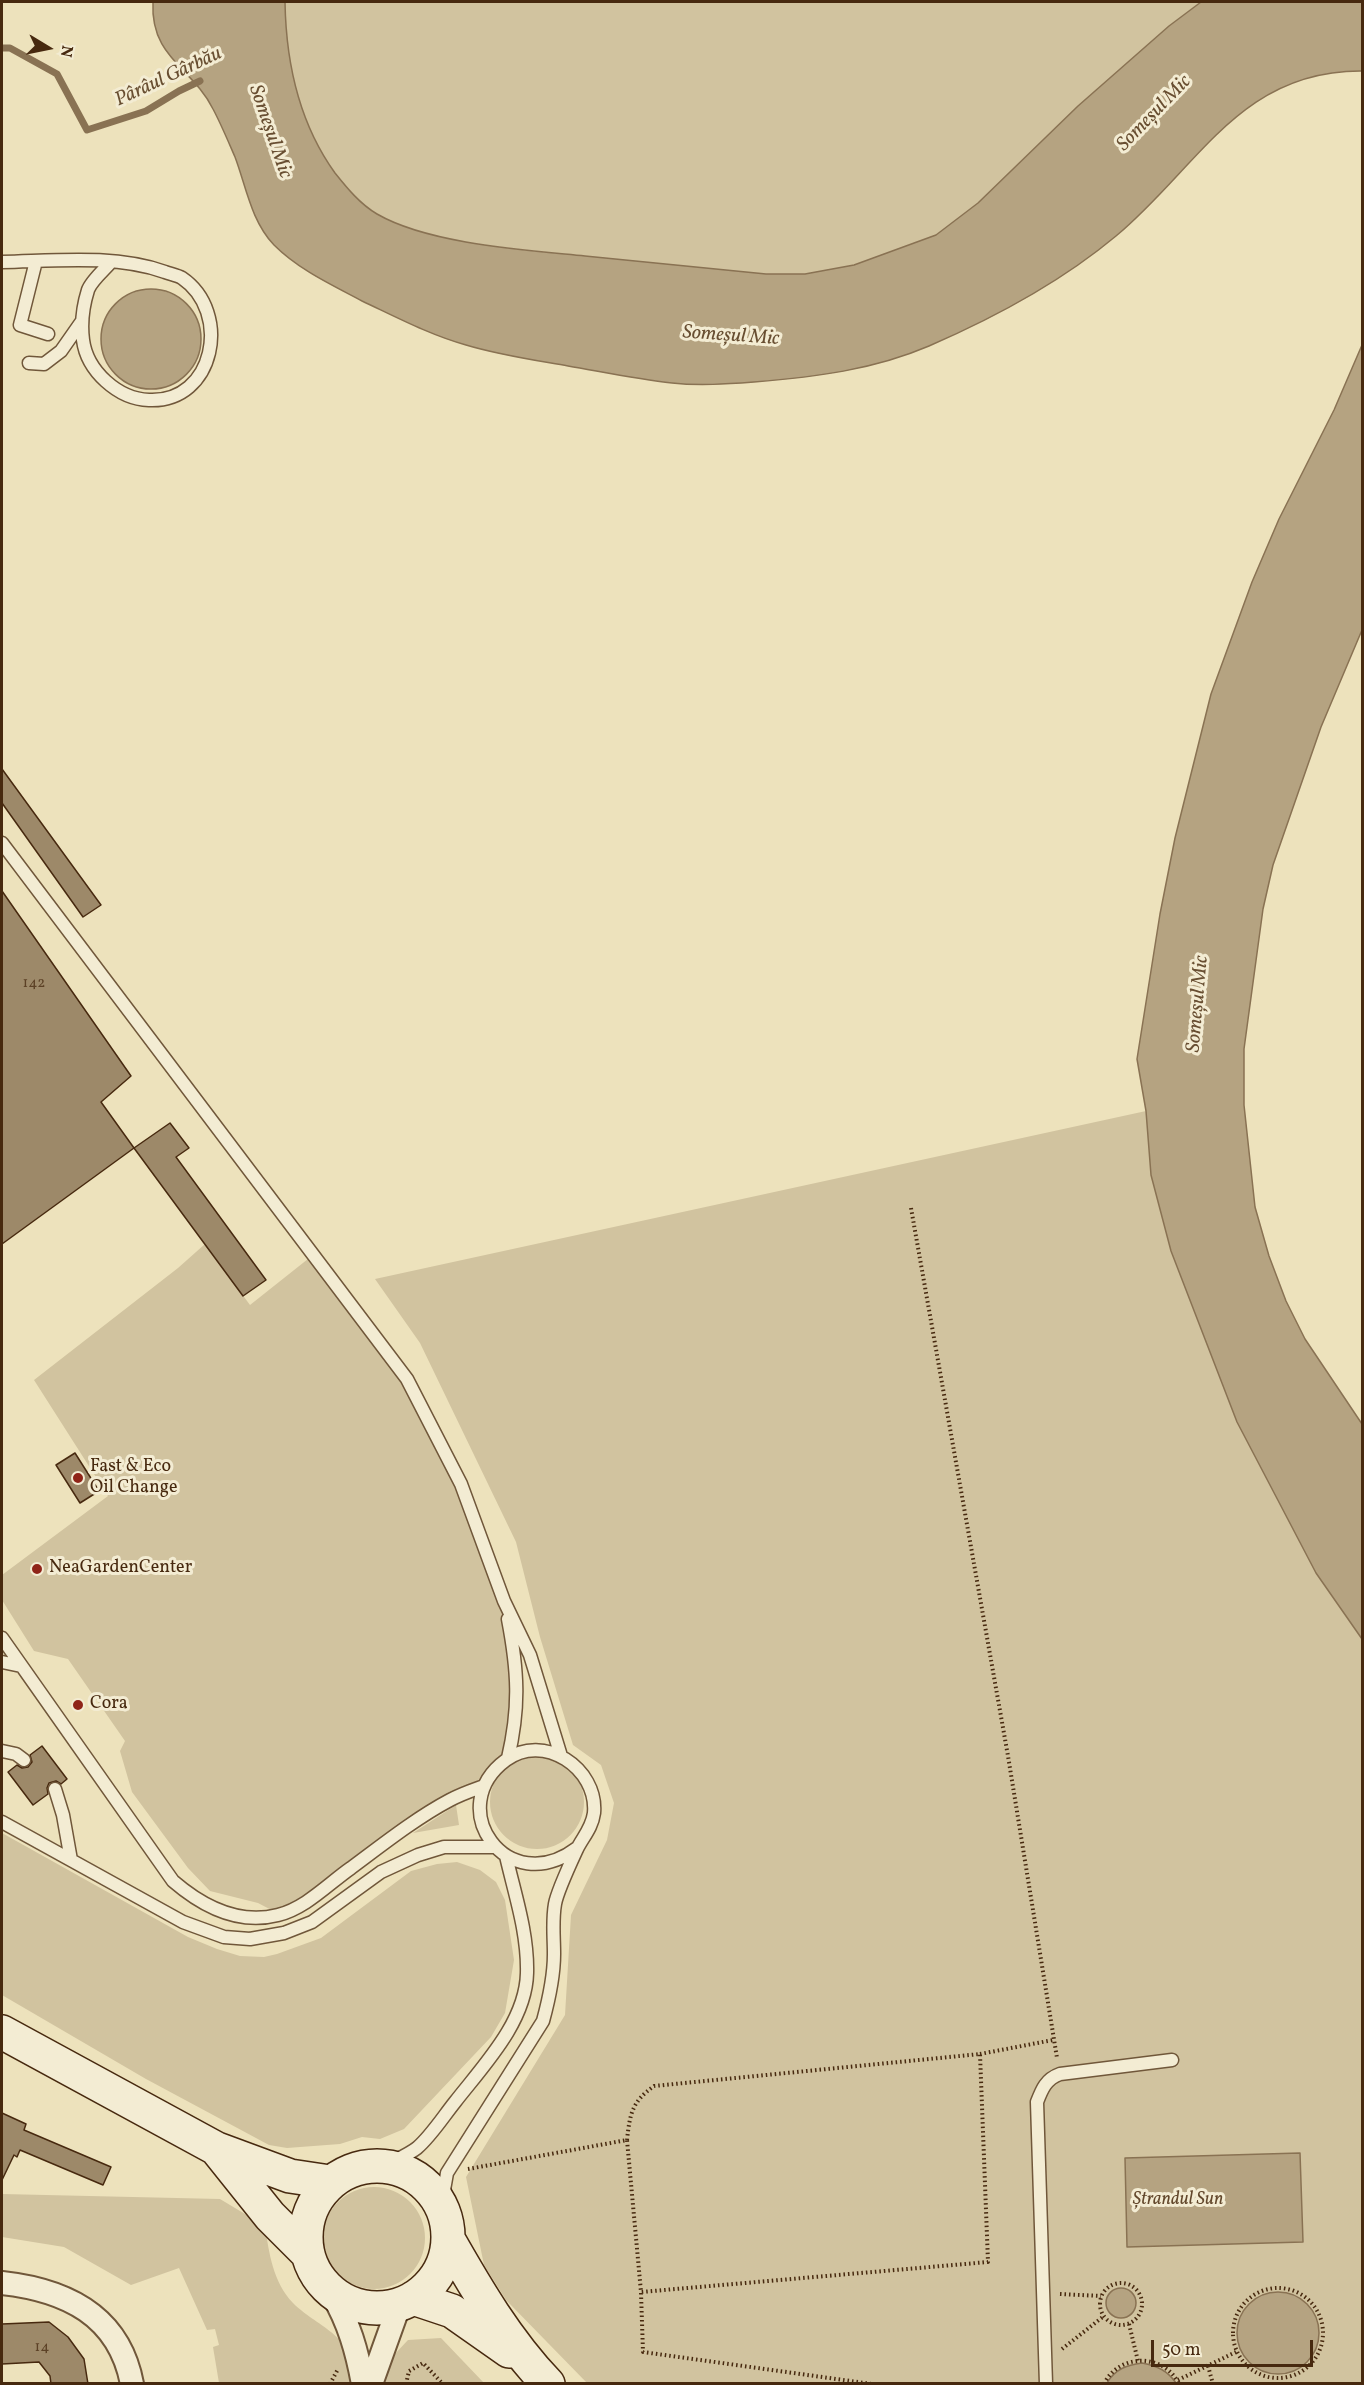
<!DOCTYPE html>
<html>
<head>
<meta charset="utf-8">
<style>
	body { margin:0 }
	#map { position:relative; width:1364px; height:2385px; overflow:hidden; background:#ede2bc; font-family:Vollkorn,serif }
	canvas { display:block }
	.frame { position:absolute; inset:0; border:3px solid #47290f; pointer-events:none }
	.north { position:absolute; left:18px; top:18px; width:60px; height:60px; -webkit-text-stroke:4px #f3ecd3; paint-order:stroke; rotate:100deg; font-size:16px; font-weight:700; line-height:24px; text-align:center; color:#47290f }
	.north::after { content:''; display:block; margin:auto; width:21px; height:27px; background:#47290f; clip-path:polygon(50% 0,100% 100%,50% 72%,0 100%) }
	.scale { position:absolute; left:1151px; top:2340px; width:162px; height:27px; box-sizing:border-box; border:3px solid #47290f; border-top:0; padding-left:8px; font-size:18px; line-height:21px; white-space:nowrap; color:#47290f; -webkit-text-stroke:4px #f3ecd3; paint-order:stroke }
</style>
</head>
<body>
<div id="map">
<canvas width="1364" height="2385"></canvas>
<div class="frame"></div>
<div class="north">N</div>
<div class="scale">50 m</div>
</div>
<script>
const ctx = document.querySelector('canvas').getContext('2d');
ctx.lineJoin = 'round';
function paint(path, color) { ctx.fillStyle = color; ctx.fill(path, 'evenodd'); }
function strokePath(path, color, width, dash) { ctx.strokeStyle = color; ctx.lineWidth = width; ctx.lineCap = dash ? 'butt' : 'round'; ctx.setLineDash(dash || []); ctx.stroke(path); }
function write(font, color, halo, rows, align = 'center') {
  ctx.font = font + ' Vollkorn,serif'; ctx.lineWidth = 6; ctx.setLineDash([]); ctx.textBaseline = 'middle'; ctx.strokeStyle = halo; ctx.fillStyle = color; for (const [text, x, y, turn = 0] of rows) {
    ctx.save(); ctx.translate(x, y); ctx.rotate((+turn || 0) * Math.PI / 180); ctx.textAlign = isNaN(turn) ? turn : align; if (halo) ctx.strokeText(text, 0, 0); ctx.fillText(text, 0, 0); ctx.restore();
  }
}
paint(new Path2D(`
	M285,2h916l-32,24 -91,80 -100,97 -42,32 -82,30 -49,9h-39c-71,-7 -141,-14 -212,-21 -56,-7 -128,-11 -177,-39 -17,-10 -30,-26 -42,-41 -36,-50 -49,-110 -50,-171z
	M1146,1111l5,64 20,76 66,171 79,151 46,66v744h-775l-81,-83 -22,-35 -18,-88 99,-162 6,-100 36,-75 7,-37 -13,-38 -28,-20 -33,-108 -24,-95 -96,-199 -45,-64z
	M205,1244l45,61 63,-50 94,124 54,105 43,117 12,61 -8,96 -24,28 -34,14 -169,115 -23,-12 -48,-12 -22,-23 -56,-76 -12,-41 5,-10 -57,-82 -34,-8 -32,-51v-25l106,-79 -74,-116 144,-112z
	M490 1802a47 47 0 1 1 94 0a47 47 0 1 1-94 0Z
	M456,1805l3,20 -46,8z
	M2,1833l186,104 29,12 23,7 24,1 13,-3 44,-16 90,-67 26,-7 20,-2 23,8 16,12 9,18 9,60 -9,53 -14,24 -87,92 -24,10 -18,-2 -22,7 -53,4 -18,-3 -123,-66 -144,-84z
	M323 2238a51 51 0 1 1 102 0a51 51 0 1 1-102 0Z
	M2,2194l218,5 45,27c4,27 8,56 28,77 26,26 66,33 58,80h-132l-6,-36 6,-2 -4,-16 -8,1 -28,-62 -48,17 -67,-38 -62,-10z
	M441,2338l43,45h-100l9,-27 15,-16z`), '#d1c39f');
const water = new Path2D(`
	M153,2h132c1,61 14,121 50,171 12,15 25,31 42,41 52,30 148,36 208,42 61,6 121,12 181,18h39l49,-9 82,-30 42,-32 100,-97 91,-80 32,-24h161v69c-122,-1 -164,97 -246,165 -55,46 -120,81 -187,110 -56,24 -114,31 -175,36 -27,2 -55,4 -82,1 -35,-4 -69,-11 -104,-17 -34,-6 -69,-11 -102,-21 -36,-10 -70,-28 -104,-44 -30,-16 -63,-31 -88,-56 -23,-24 -28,-59 -39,-88 -7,-16 -14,-33 -22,-48 -20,-41 -63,-51 -60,-107z
	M101 339a50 50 0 1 1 100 0a50 50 0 1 1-100 0Z
	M1362,345v285l-41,97 -48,138 -10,44 -19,140v56l11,102 14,49 17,45 19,38 57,85v215l-46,-66 -79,-151 -66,-171 -20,-76 -5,-64 -9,-52 23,-145 15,-76 36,-144 41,-112 27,-63 55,-109z
	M1300,2153l3,89 -176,5 -2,-89z
	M1106 2303a15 15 0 1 1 30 0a15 15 0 1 1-30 0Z
	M1237 2333a41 41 0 1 1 82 0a41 41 0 1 1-82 0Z
	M1142,2363c15,3 25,7 34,20h-69c8,-14 20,-18 35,-20z`);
paint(water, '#b5a381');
strokePath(water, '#897253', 1.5);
strokePath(new Path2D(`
	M2,48h8l47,26 30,56 59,-19 33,-20 21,-10`), '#897253', 7);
const building = new Path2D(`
	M2,769l99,136 -18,12 -81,-114z
	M2,891l129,185 -30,26 33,46 -132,96z
	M170,1123l19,25 -13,9 90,123 -23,16 -109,-148z
	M75,1453l24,38 -19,12 -24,-38z
	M42,1746l25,33 -6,5 -5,-3 -7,2 -2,5 1,6 -15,11 -25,-33 9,-7 5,3 6,-1 4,-5 -2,-7z
	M2,2113l24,11 -2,6 87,37 -8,18 -83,-35 -3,7 -3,-2 -12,25z
	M49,2322l19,15 16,22 4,25h-37l-1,-8 -11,-14 -37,2v-40z`);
paint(building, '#9d8969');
strokePath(building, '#47290f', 1.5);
const service = new Path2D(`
	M36,261l-16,64 28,9
	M2,262c52,-1 112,-8 163,10 5,2 12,3 17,6 50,34 33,125 -33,122 -31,-1 -62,-29 -66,-60 -2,-15 0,-34 5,-50 3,-9 16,-20 23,-28
	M29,363l15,1 17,-13 21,-30
	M2,843l405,536 54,105 43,117 26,54 31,101
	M508,1619c10,52 12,88 0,139
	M2,1638l171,243c29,25 66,44 105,34 28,-7 50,-31 73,-47 31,-23 65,-50 99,-68 11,-6 23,-10 34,-14
	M2,1662l19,4
	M2,1751l14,3 8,6
	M55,1789l8,26 8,45
	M2,1822l181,100 41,15 26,2 34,-6 28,-11 69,-50 37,-17 26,-8h51
	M385,2166c10,-6 23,-11 32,-18 14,-12 26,-31 38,-46 28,-36 71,-80 72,-129 1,-40 -12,-78 -21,-117
	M441,2207l6,-34 96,-152c6,-22 11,-44 11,-67 0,-17 -2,-33 1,-50 2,-12 16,-42 22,-55 6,-12 15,-21 17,-36 4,-45 -51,-81 -88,-53 -64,47 1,141 71,88
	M1046,2384l-9,-282c5,-13 9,-23 23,-28l112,-14`);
const minor = new Path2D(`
	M2,2283c64,7 117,32 130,101
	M332,2294c17,29 25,57 31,90
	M371,2384l29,-81`);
const secondary = new Path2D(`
	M2,2032l215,117 73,27 40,6
	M218,2151l52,65 38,38
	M306 2237a71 71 0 1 1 142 0a71 71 0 1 1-142 0Z
	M448,2239c29,51 59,102 100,145
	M413,2298l39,13 57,40`);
strokePath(service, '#70573a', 15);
strokePath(minor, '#70573a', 26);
strokePath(secondary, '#47290f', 36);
strokePath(new Path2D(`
	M911,1208l97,548 49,302
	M980,2054l73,-14
	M468,2169l159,-29 14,152 347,-30 -8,-208 -326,32c-22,16 -24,27 -27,54
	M1100 2304a21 21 0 1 1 42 0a21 21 0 1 1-42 0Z
	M1233 2333a45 45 0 1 1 90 0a45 45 0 1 1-90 0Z
	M641,2293l2,59 229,32
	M1060,2294l41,2
	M1129,2324l9,37
	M1062,2349l42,-33
	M1208,2366l5,18
	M1178,2380l58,-28
	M330,2384l8,-15
	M406,2384l3,-13 14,-8 20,21
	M1104,2384c15,-31 60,-31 75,0`), '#47290f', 4, [1.5, 3]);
strokePath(service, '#f3ecd3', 12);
strokePath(minor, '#f3ecd3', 22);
strokePath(secondary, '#f3ecd3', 33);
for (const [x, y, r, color] of [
	[78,1478,6,"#8f2418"],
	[37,1569,6,"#8f2418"],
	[78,1705,6,"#8f2418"]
]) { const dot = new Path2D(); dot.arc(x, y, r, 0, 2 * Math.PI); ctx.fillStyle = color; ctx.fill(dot); strokePath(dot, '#f3ecd3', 2); }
write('15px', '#5c4126', null, [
	["142",34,984],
	["14",42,2348]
]);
write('18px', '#47290f', '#f3ecd3', [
	["Fast & Eco",90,1468],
	["Oil Change",90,1489],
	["NeaGardenCenter",49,1569],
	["Cora",90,1705]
], 'left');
write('italic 18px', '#63482c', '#f3ecd3', [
	["Ștrandul Sun",1178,2201]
]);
write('italic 20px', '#684e31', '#f3ecd3', [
	["Pârâul Gârbău",169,78,-25],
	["Someșul Mic",1155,114,-46],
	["Someșul Mic",269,132,71],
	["Someșul Mic",731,337,4],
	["Someșul Mic",1199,1004,-85]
]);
</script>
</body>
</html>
